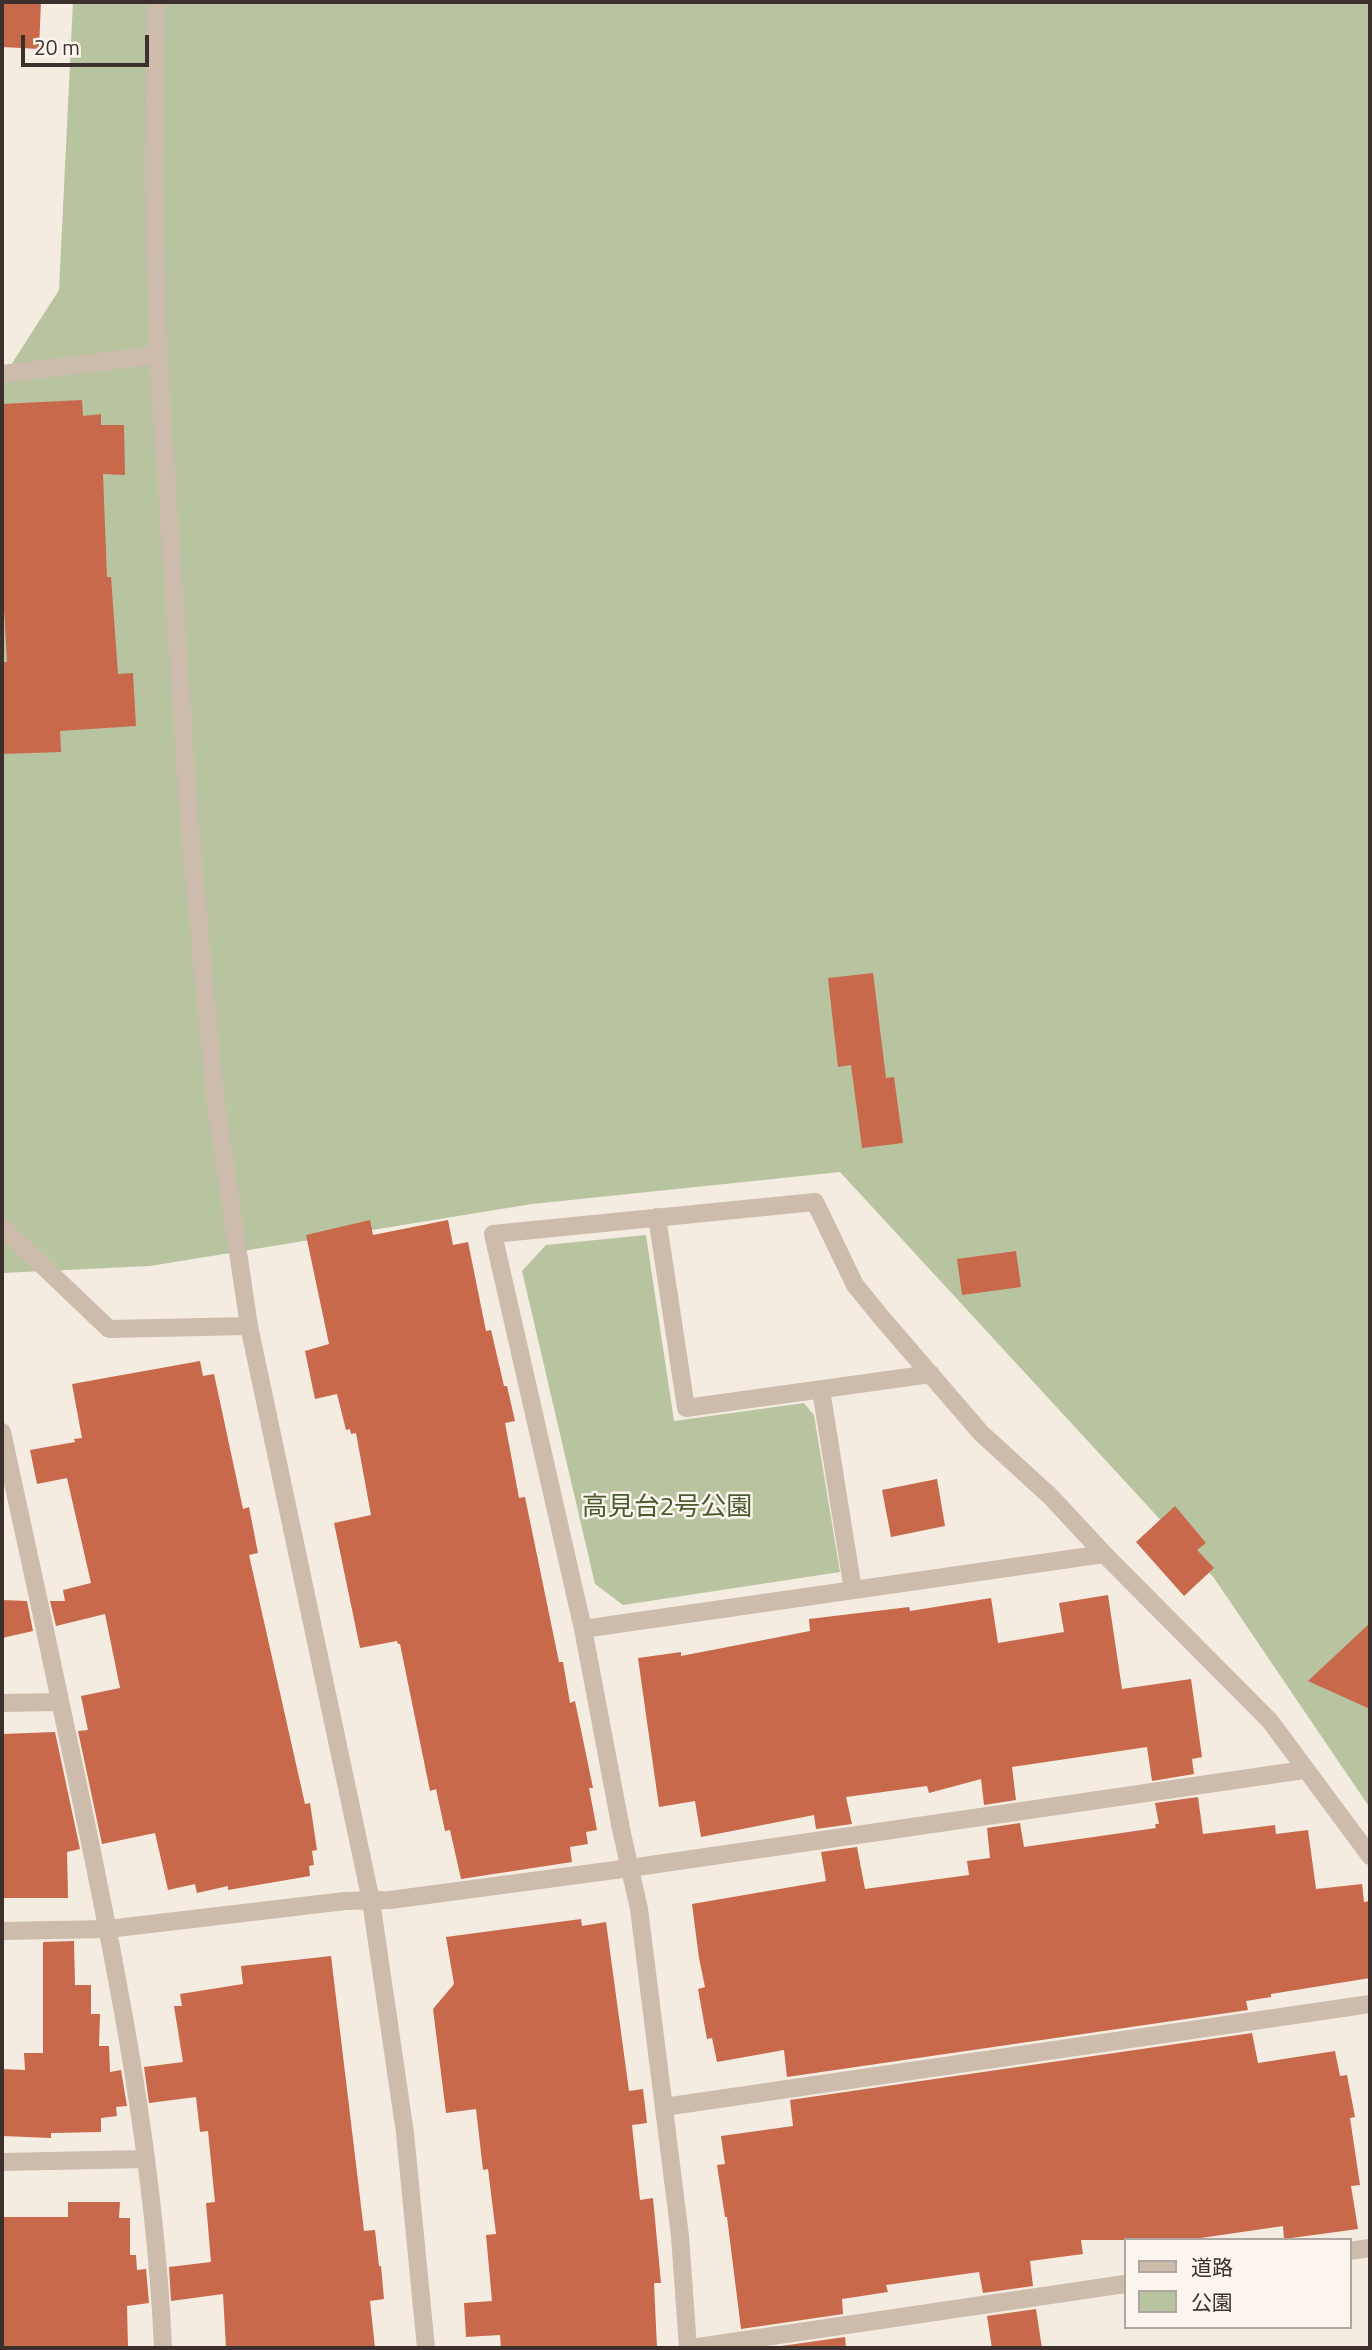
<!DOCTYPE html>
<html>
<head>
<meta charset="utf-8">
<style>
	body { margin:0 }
	#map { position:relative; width:1372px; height:2350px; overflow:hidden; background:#f4ebe1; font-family:"Titillium Web","Noto Sans JP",sans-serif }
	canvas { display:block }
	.frame { position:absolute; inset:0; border:4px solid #3b302b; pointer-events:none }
	.legend { position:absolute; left:1124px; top:2238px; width:228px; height:91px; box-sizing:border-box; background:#fbf5ee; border:2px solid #aea6a0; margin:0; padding:9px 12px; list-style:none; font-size:21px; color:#3b302b }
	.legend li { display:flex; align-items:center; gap:14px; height:35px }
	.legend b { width:35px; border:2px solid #aea6a0 }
	.scale { position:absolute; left:21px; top:35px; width:128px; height:32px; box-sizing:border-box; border:4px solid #3b302b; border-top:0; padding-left:9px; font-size:21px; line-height:24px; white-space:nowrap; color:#3b302b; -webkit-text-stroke:5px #fbf5ee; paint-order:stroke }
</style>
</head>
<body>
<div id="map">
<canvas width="1372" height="2350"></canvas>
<div class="frame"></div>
<ul class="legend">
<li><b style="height:9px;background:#cdbbac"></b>道路</li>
<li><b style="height:19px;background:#b8c4a0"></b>公園</li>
</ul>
<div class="scale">20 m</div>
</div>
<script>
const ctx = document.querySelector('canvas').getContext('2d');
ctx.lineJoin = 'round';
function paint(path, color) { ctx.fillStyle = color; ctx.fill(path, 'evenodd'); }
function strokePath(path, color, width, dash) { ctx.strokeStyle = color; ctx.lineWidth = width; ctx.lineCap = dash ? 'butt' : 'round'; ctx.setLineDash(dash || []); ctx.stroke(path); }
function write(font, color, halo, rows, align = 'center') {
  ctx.font = font + ' "Titillium Web","Noto Sans JP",sans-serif'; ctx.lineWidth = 5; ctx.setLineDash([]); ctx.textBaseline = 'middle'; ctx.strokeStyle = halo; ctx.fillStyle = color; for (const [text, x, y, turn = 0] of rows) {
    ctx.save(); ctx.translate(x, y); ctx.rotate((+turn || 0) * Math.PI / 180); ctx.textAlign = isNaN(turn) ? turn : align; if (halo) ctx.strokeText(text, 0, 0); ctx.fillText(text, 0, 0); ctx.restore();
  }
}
paint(new Path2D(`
	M73,2h1297v1806l-156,-230 -374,-406 -308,32 -382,62 -148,7v-894l57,-89z
	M646,1235l28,186 130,-18 10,12 26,157 -217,33 -28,-21 -73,-313 24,-26z`), '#b8c4a0');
paint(new Path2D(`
	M2,2h39l-2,47 -37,-2z
	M82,400l1,16 18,-2v11h23l1,50 -22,-1 4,103h4l7,97 15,-1 3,53 -76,5 1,21 -59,2v-92h5l-5,-90v-168z
	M873,973l13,105 8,-1 9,66 -41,5 -11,-83 -13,2 -10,-89z
	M370,1220l3,15 75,-15 5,25 15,-3 18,89 5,-1 13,56h3l8,35 -10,2 14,75 6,-1 34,165h4l7,41 5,-2 18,87h-4l8,42 -11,2 2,12 -18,3 2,15 -111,17 -11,-49 -5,1 -9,-42 -6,2 -30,-147h-2l-1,-3 -37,7 -26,-125 37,-8 -15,-82 -5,1 -1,-5 -4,1 -9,-36 -22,5 -10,-48 24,-7 -23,-109z
	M1016,1251l5,36 -59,8 -5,-36z
	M200,1361l3,15 11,-2 29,135 6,-2 9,46 -9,2 56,249 5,-1 7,47 -5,1 2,14 -5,1 1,10 -82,14v-4l-31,7 -2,-9 -27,6 -13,-57 -53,11 -24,-113 10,-1 -7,-34 39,-8 -15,-74 -49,12 -6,-25h15l-2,-11 28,-7 -24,-105 -30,6 -7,-34 45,-8 -1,-3 8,-1 -10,-54z
	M937,1479l8,47 -54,11 -9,-47z
	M1175,1506l31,37 -9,7 17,18 -30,28 -48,-54z
	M1108,1595l14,94 69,-10 11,78 -10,2 2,15 -42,7 -5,-34 -135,20 4,33 -32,5 -3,-26 -52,14 -2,-7 -81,11 6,27 -36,5 -2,-14 -113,22 -6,-36 -36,6 -21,-149 43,-6v4l129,-25 -1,-12 100,-12 1,4 81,-13 7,45 66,-11 -5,-29z
	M2,1600l25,1 6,30 -31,7z
	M1370,1623v86l-62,-28z
	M55,1732l25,117 -13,3 1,46h-66v-164z
	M1198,1797l5,37 72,-9 1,9 32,-4 8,59 46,-5 2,18 6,-1v77l-99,16v3l-25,4 2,9 -461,67 -3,-27 -67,12 -5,-24 -5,1 -9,-50 7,-2 -6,-29 -7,-54 134,-23 -5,-29 36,-5 8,42 104,-14 -2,-14 23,-3 -3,-30 33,-5 4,24 132,-19 -1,-4h4l-4,-21z
	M581,1919l1,7 24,-4 23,169 14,-2 4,34 -15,2 8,75 13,-2 8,85h-7l3,65h-156l-1,-13 -34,2 -2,-34 28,-2 -6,-66 10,-1 -8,-65 -5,1 -7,-61 -30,4 -13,-104 21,-25 -8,-47z
	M74,1941l1,44h16v29h9l-1,32h10l1,26 11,-2 6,36 -11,1 1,9 -16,2v14l-50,1v5l-49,-2v-67l23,1 -1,-17h19v-111z
	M331,1956l33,275 11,-1 4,36h2l3,33 -14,2 5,47h-149l-3,-54 -52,7 -2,-34 42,-5 -5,-59 9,-1 -7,-71 -8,1 -4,-35 -47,6 -5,-36 39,-5 -9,-56h8l-2,-12 63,-10 -2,-18z
	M1252,2033l6,30 77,-12 5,25 7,-1 8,42 -5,1 10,67 -9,1 7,43 -74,10 -1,-13 -96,14h-106l2,14 -53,7 3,25 -50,7 -4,-21 -93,13 2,7 -46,7 1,15 -102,15 -14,-112h-2l-8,-52 8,-1 -4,-28 72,-10 -3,-26z
	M68,2202h52l-1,16h11v37h6l1,15 9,-1 3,34 -22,3 1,42h-126v-131h66z
	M1036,2309l6,39h-50l-5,-32z
	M845,2337l1,11h-79z`), '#c8694b');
strokePath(new Path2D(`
	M2,374l156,-19
	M657,1217l29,191 245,-34
	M2,1227l107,102 140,-3
	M821,1390l32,200
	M2,1432c27,122 53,245 79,367 38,181 74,364 82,549
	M583,1629l521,-75
	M2,1703l58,-1
	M2,1931l106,-2 237,-28 45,-1 240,-32 674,-98
	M664,2107l706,-103
	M2,2162l143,-3
	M1349,2251l21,-3
	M688,2348l-8,-112 -41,-327 -18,-80 -38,-200 -90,-395 322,-32 40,83 26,32 100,116 70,64 53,57 166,167 100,135
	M691,2348l434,-64`), '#cdbbac', 18);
strokePath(new Path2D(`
	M156,2l-2,177 4,176 32,476 25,267 34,228 122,575 34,232 21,215`), '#cdbbac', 18);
write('26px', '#4a5a2e', '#fbf5ee', [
	["高見台2号公園",667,1509]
]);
</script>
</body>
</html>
